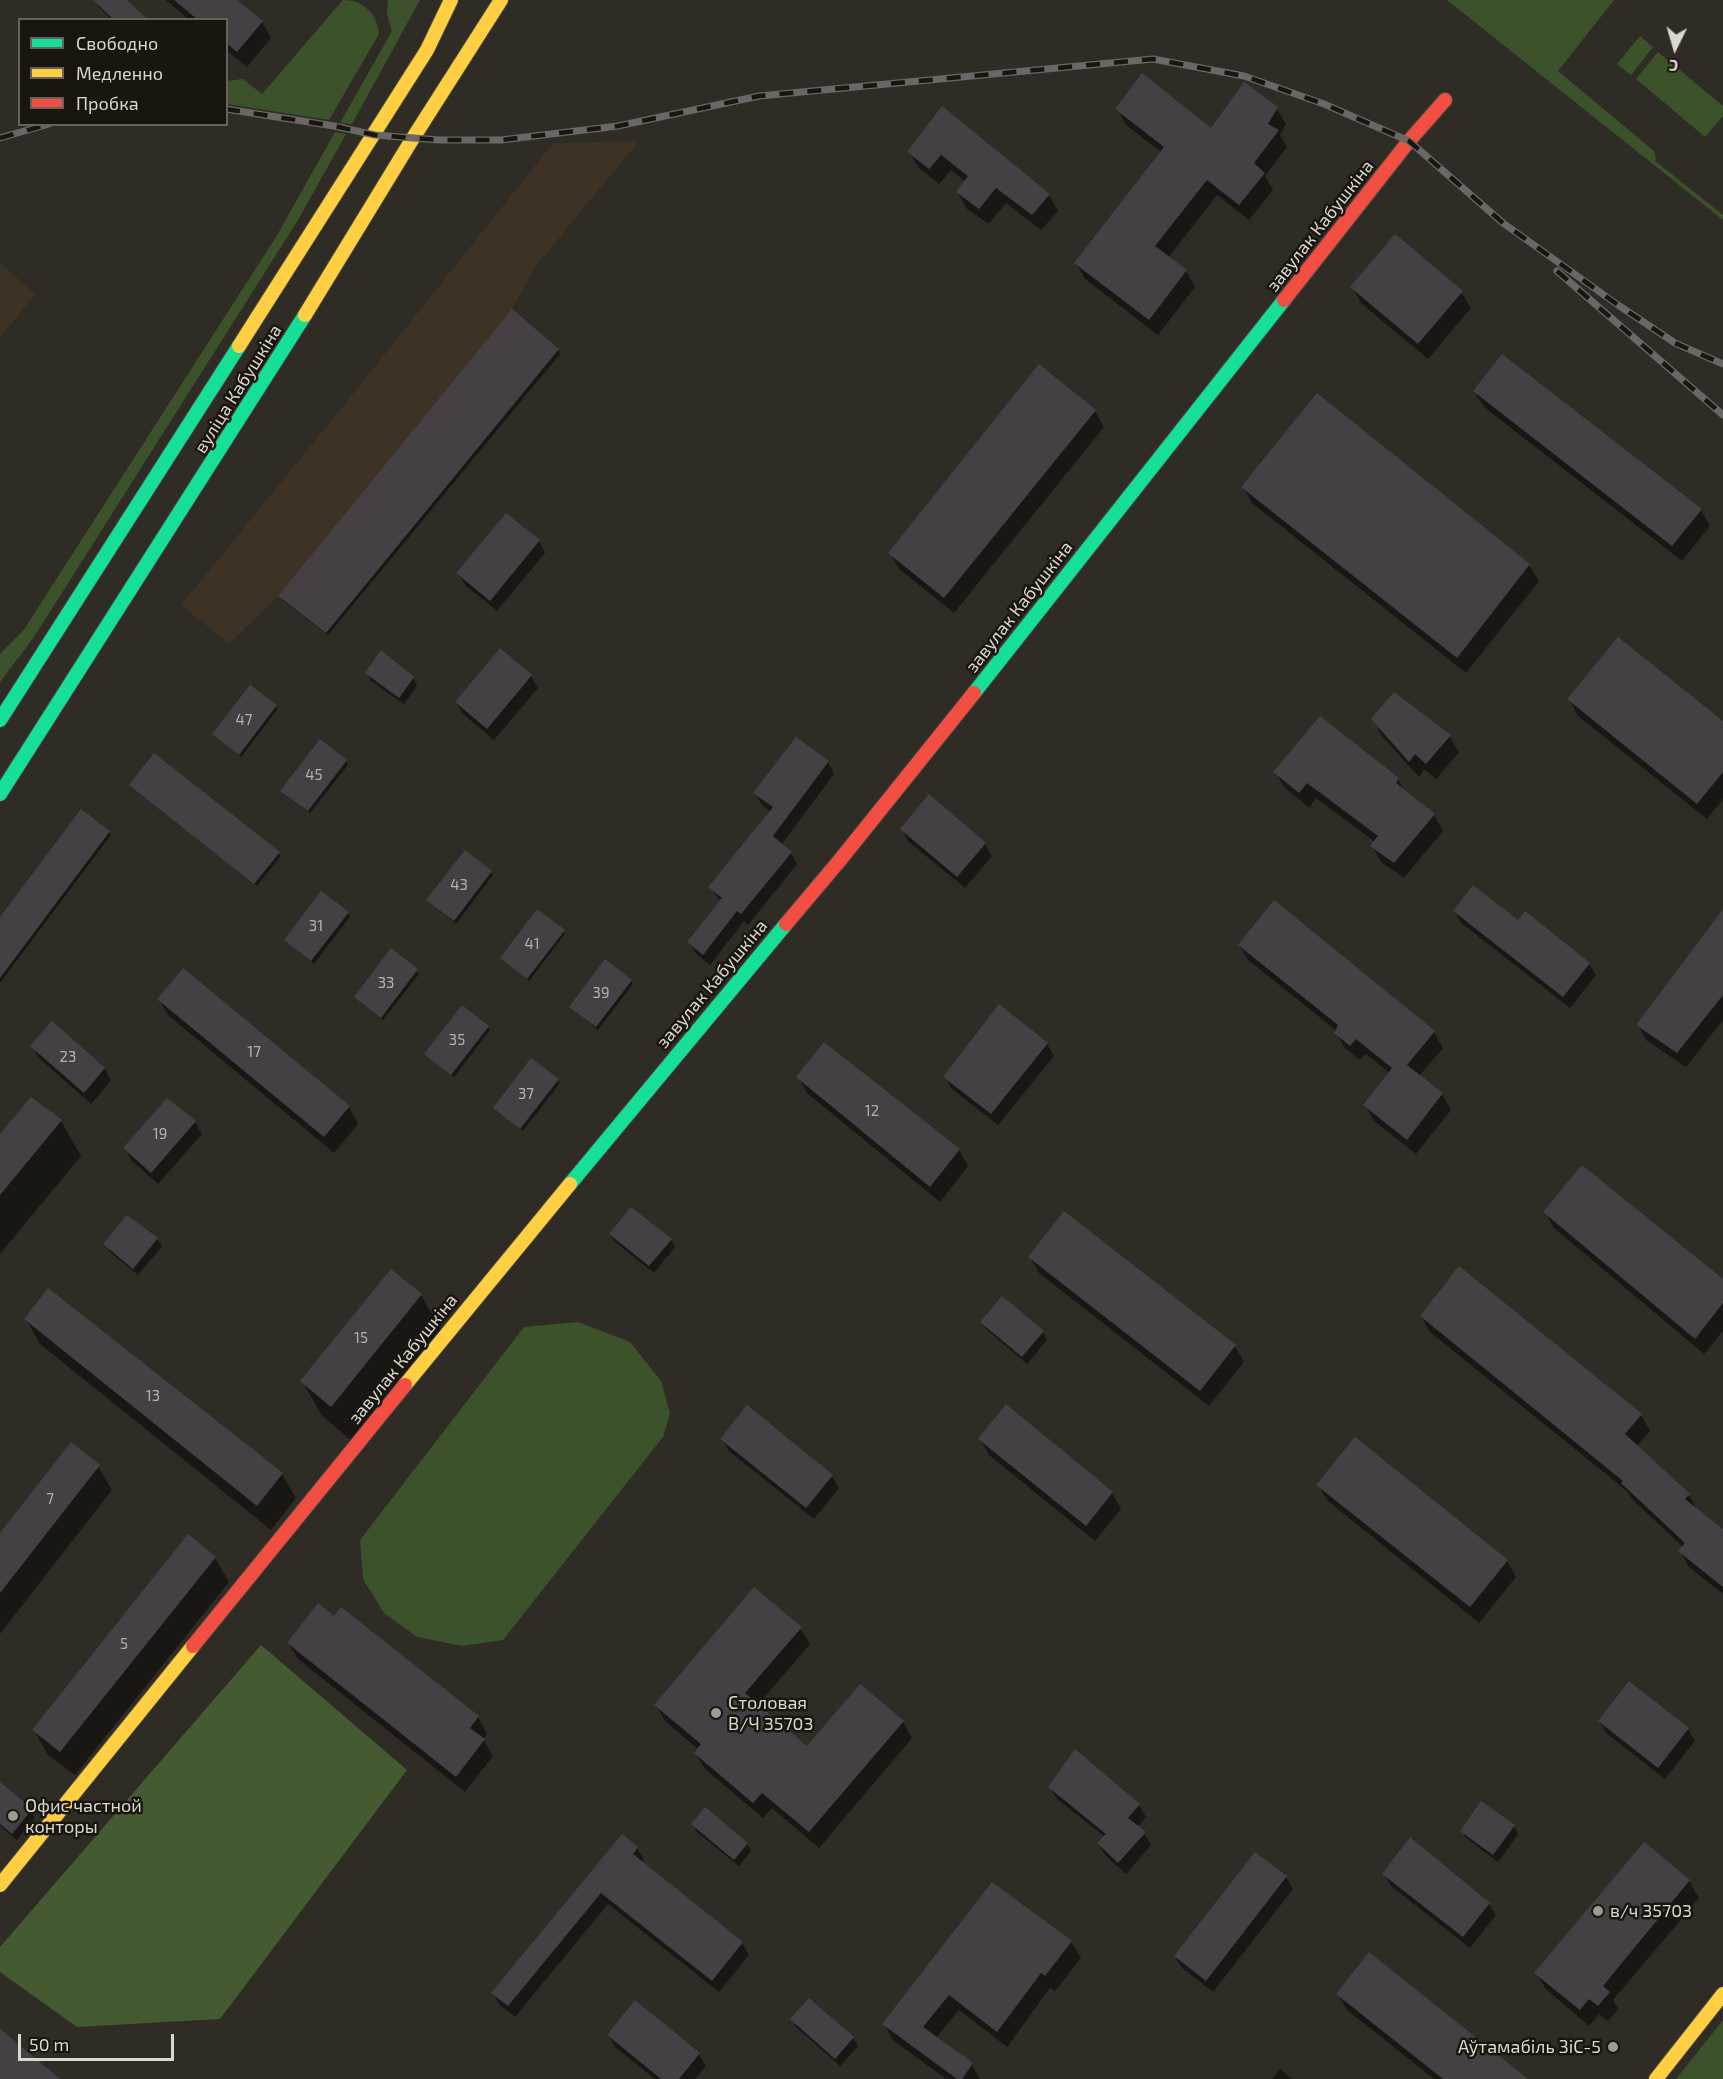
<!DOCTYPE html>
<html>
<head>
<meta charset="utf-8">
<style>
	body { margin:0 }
	#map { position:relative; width:1723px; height:2079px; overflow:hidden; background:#2f2c25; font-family:"Exo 2",sans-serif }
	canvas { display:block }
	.legend { position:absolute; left:18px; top:18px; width:210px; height:108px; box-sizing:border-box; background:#191610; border:2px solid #67635c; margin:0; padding:8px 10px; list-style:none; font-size:18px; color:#dbd7ce }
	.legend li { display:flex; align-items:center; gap:12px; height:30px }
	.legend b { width:30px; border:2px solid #67635c }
	.north { position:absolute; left:1645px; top:18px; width:60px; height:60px; -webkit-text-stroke:4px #191610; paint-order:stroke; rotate:185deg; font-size:16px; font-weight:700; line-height:24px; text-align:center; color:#dbd7ce }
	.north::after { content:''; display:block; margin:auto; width:21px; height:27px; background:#dbd7ce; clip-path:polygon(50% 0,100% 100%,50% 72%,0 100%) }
	.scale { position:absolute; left:18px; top:2034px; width:156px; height:27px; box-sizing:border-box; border:3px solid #dbd7ce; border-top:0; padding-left:8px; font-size:18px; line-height:21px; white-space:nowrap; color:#dbd7ce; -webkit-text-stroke:4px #191610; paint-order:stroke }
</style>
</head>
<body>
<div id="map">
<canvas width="1723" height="2079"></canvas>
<ul class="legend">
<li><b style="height:8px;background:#16e098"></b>Свободно</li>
<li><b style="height:8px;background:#ffcf43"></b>Медленно</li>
<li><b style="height:8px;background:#f24e42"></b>Пробка</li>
</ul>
<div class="north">С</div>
<div class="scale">50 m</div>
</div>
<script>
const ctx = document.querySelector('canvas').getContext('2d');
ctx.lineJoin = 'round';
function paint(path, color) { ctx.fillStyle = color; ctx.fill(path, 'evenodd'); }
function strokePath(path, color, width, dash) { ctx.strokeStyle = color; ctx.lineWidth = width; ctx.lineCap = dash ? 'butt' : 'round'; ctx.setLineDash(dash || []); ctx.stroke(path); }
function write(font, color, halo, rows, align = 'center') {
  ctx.font = font + ' "Exo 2",sans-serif'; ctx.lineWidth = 5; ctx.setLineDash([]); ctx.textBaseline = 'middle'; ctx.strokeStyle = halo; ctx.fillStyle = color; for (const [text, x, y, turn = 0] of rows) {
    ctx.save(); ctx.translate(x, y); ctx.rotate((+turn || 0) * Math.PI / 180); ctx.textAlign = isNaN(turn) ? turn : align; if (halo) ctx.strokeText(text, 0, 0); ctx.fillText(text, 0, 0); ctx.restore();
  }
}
paint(new Path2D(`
	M639,141l-103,125 -24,43 -234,287 -49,48 -48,-39 176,-216 196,-246z
	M0,263l35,31 -35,44z`), '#3d3224');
paint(new Path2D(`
	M343,0c20,0 34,13 36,34l-50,86 -102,-16v-23l16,-2 19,15z
	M388,0h32l-68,124 -12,-1 52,-92 -5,-17z
	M1447,0h167l-56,71 96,80 2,7 -1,3 68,54v5z
	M1640,36l13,11 -22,28 -14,-11z
	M1658,52l65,54v10l-18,21 -69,-58z
	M335,132l11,2 -48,86 -264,417 -34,45v-28l23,-23 253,-394z
	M578,1322l52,20 31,39 9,32 -7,24 -160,203 -41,6 -45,-9 -33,-24 -21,-34 -3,-39 164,-213z
	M1723,2020v59h-47z`), '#3c522b');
paint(new Path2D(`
	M261,1645l146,125 -187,249 -143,8 -77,-55v-25z`), '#445b32');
paint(new Path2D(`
	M94,0h31l21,20h-34l-14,-14z
	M166,0h69l27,22 9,16 -24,29 -21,-17v-30h-37z
	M942,108l107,87 9,16 -17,19 -35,-27 -17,21 -22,-15 -9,-16 8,-11 -15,-12 -12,14 -20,-16 -10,-16z
	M1276,108l10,16 -6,11 7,12 -22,29 8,14 -24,30 -32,-25 -49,63 18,13 9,16 -37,48 -73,-56 -9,-16 85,-111 -35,-27 -9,-16 95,21z
	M1352,287l109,5 10,16 -43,51 -66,-55z
	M558,350l2,4 -232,281 -46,-35 -2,-3z
	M1474,391l227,119 9,16 -28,35 -198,-154z
	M1095,411l9,16 -150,186 -55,-44 -9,-16z
	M1243,487l286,78 10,16 -73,92 -214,-170z
	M539,541l6,12 -48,58 -32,-26 -7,-12z
	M367,673l46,5 4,8 -13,18 -33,-23z
	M531,676l7,12 -44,52 -31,-26 -7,-12z
	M1569,699l154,24v76l-16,20 -129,-103z
	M276,706l1,4 -36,47 -27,-23z
	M1373,719l76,17 10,16 -23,27 -12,-10 -5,8 -37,-41z
	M346,761l2,4 -38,48 -26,-19z
	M828,762l6,12 -53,71 10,8 6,11 -49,61 -4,-4 -34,44 -14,-11 -7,-12 32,-40 -11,-15 61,-75 -9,-7 -7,-12z
	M1275,772l123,7 8,14 28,22 9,16 -39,47 -23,-16 -9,-16 3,-4 -59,-44 -7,10 -24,-20z
	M131,785l148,68 2,3 -24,30z
	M902,829l83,15 7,12 -27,32 -57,-47z
	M109,832l2,3 -111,148v-64z
	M491,872l2,3 -37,49 -28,-24z
	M1455,911l63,11 71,42 7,11 -26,33 -109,-85z
	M1723,911v109l-37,47 -40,-27 -8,-15z
	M348,913l2,4 -36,47 -28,-24z
	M563,931l2,3 -36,47 -28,-23z
	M1239,945l195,87 9,16 -24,28 23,18 9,16 -35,44 -42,-33 -9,-16 25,-32 -24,-19 -6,6 -15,-12 -9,-16 1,-1 -89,-71z
	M391,950l28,24 -36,46 -28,-23z
	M631,981l2,3 -35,46 -28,-23z
	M159,999l190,108 9,17 -24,29 -166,-138z
	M488,1027l2,3 -36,47 -28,-23z
	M1047,1044l7,12 -56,69 -46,-36 -7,-12z
	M32,1046l72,22 7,12 -20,24 -52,-46z
	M798,1077l161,73 9,16 -28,36 -133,-109z
	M558,1080l2,3 -37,48 -28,-23z
	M168,1100l27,22 7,12 -44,50 -27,-24 -6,-12z
	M61,1121l20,35 -81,98v-117z
	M1545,1212l178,69v50l-19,23 -150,-126z
	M610,1235l61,5 4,7 -21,26 -39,-31z
	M157,1239l5,7 -24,29 -28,-23 -5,-8z
	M1030,1257l205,89 9,16 -35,44 -170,-133z
	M421,1295l20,35 -89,111 -30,-25 -20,-35z
	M1421,1316l220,99 9,16 -14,16 53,48 9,16 25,20v63l-34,-27 -9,-16 3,-4 -51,-48 -5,-8 -197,-159z
	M26,1319l256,155 14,24 -25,32 -231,-186z
	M982,1322l61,10 4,8 -20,24 -41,-35z
	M748,1407l84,69 7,12 -25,31 -85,-68 -7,-12z
	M980,1439l132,54 9,16 -26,32 -106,-86z
	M1355,1439l152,122 9,16 -37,46 -151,-122 -10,-16z
	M98,1466l14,24 -112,144v-99z
	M215,1558l14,24 -154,193 -27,-20 -14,-25z
	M341,1609l137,108 9,17 -4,5 10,17 -28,36 -167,-133 -10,-16 47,-25z
	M800,1628l10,16 -53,62 51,42 95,-26 9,16 -93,110 -47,-40 -9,10 -58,-49 -10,-16 3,-4 -33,-28 -9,-16z
	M1599,1721l89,8 7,12 -30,38 -59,-46z
	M1075,1751l64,54 7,12 -9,10 7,6 7,12 -25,29 -21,-19 -6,-11 6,-7 -48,-38 -7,-12z
	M0,1792l31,18 4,8 -18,22 -17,-14z
	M693,1824l54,20 4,7 -12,15 -42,-34z
	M1514,1826l4,8 -20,28 -32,-24 -4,-7z
	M1644,1844l45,37 10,17 -86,102 5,9 -10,12 -9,-7 -10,12 -43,-37 -10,-16z
	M637,1848l7,12 -3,3 101,80 7,12 -30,37 -111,-88 -93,113 -15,-12 -7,-12z
	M1256,1854l30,23 7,12 -80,103 -31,-24 -7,-11z
	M1384,1874l105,30 7,11 -26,33 -79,-62z
	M993,1884l78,58 10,16 -26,33 -5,-3 -43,59 -48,-37 -23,28 36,27 8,14h-34l-53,-39 -9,-16z
	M1338,1994l188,85h-92l-87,-69z
	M810,2000l43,38 5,8 -18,20 -44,-39 -4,-7z
	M608,2035l91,19 7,12 -11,13h-40l-40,-32z
	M1280,2069l12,10h-20z`), '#0007');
paint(new Path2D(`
	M93,0h34l21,20h-34z
	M174,0h63l26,21 -26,31 -11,-9v-23h-28z
	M1142,73l69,55 33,-46 34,25 -10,17 11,6 -25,33 11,10 -26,32 -32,-25 -52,66 32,24 -38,50 -75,-57 90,-116 -49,-38z
	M942,106l108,88 -18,21 -36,-27 -17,21 -23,-17 12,-16 -27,-21 -12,14 -22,-17z
	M1395,234l68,57 -45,53 -68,-57z
	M512,309l47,40 -233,284 -48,-37z
	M1502,354l200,155 -30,37 -199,-155z
	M1039,364l57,46 -152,188 -56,-45z
	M1317,393l213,171 -73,94 -216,-171z
	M506,513l34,27 -50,61 -34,-28z
	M1618,637l105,84v51l-26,32 -130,-105z
	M500,648l32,27 -45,54 -32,-27z
	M381,650l33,27 -15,21 -34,-25z
	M250,685l27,20 -38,50 -27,-21z
	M1394,692l57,43 -25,29 -11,-10 -6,8 -38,-43z
	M1320,716l79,62 -3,5 39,31 -41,49 -24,-17 8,-10 -71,-53 -8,10 -26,-21z
	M796,737l33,24 -56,75 19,16 -51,62 -4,-3 -34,44 -16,-13 35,-44 -14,-11 65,-80 -20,-14z
	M320,739l27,21 -39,51 -28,-20z
	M154,753l126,99 -26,32 -125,-99z
	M929,794l57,49 -29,34 -57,-48z
	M81,809l29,22 -110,147v-61z
	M465,850l27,21 -38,50 -28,-21z
	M1473,885l45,35 7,-9 65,52 -27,34 -110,-86z
	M321,891l28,21 -38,49 -27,-21z
	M1274,900l161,131 -28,34 36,28 -36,47 -44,-35 29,-37 -36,-29 -6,7 -16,-13 4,-8 -100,-80z
	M537,909l28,21 -38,49 -27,-21z
	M1723,909v86l-46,58 -41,-28z
	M391,948l27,21 -37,49 -27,-21z
	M605,959l27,21 -36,47 -27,-20z
	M183,968l167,138 -26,31 -167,-138z
	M999,1004l49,39 -57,71 -48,-37z
	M462,1005l27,21 -38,49 -27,-21z
	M52,1021l53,47 -21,25 -54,-47z
	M824,1042l136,107 -30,38 -134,-110z
	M531,1058l28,21 -39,50 -27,-21z
	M31,1097l31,23 -62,75v-61z
	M167,1098l29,23 -45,52 -28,-25z
	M1582,1165l141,114v24l-28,36 -152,-127z
	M631,1207l41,32 -23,27 -40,-32z
	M1064,1211l172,134 -36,46 -172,-134z
	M127,1215l31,23 -25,31 -30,-25z
	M1459,1266l183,148 -17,20 65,60 -5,5 38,30v58l-45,-36 7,-8 -64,-60 2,-2 -203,-165z
	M391,1269l31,25 -91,113 -31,-26z
	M48,1288l235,185 -26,33 -233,-187z
	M1002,1296l42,35 -22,26 -42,-35z
	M1006,1404l107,88 -27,34 -108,-87z
	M747,1405l86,70 -27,33 -86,-69z
	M1355,1437l153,123 -38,47 -154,-122z
	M71,1442l29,23 -100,128v-60z
	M188,1534l28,23 -156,195 -28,-22z
	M754,1587l48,40 -57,66 62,53 53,-62 44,37 -95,111 -47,-39 -9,10 -59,-50 7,-9 -47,-39z
	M318,1603l16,13 7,-9 138,109 -9,12 15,11 -29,38 -169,-134z
	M1629,1681l60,47 -31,40 -60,-47z
	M1075,1749l65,55 -12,14 18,14 -28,31 -21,-20 9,-9 -58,-47z
	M0,1782l32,27 -20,25 -12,-10z
	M1481,1801l34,24 -22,30 -33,-24z
	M705,1807l43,36 -14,17 -43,-36z
	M622,1834l16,13 -5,7 110,88 -31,39 -111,-88 -93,113 -17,-13z
	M1410,1837l80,66 -27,34 -81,-63z
	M1644,1842l46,38 -87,106 7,6 -12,14 -9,-7 -9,11 -46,-37z
	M1255,1852l32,24 -81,105 -32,-25z
	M992,1882l80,59 -27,35 -4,-3 -44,59 -48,-37 -26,32 50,36 -11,16h-5l-75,-55z
	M1369,1952l159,127h-85l-107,-85z
	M809,1998l45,39 -19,22 -45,-40z
	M635,2000l65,53 -21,26h-18l-54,-44z
	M0,2029l60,50h-60z`), '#464045');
const fast = new Path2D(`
	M974,693l310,-393
	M0,720l239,-374
	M0,794l305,-479
	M570,1184l216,-260`);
const slow = new Path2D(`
	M305,315l108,-177 88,-138
	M239,346l188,-296 24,-50
	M405,1385l165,-201
	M0,1885l193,-239
	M1656,2079l67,-85`);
const jam = new Path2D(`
	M1284,300l125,-159 36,-41
	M786,924l54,-64 134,-167
	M193,1646l212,-261`);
strokePath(fast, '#4a4741', 16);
strokePath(slow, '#4a4741', 16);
strokePath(jam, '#4a4741', 16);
strokePath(fast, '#16e098', 14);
strokePath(slow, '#ffcf43', 14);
strokePath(jam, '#f24e42', 14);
const rail = new Path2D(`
	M226,109l108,17 41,9 64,5h62l117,-14 141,-30 394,-37 91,17 80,28 85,37 94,82 115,82 57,38 48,21
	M0,138l49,-14
	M1557,271l166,144`);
strokePath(rail, '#696866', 7);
strokePath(rail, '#191610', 4.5, [14]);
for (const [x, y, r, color] of [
	[716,1713,6,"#9f9b93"],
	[13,1816,6,"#9f9b93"],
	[1598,1911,6,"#9f9b93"],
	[1613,2047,6,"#9f9b93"]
]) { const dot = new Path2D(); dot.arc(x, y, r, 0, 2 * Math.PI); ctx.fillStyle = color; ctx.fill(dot); strokePath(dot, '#191610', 2); }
write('15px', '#b6b1ac', null, [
	["47",244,720],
	["45",314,775],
	["43",459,885],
	["31",316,926],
	["41",532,944],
	["33",386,983],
	["39",601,993],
	["35",457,1040],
	["17",254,1052],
	["23",68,1057],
	["37",526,1094],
	["12",872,1111],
	["19",160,1134],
	["15",361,1338],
	["13",153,1396],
	["7",50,1499],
	["5",124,1644]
]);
write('18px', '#dbd7ce', '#191610', [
	["завулак Кабушкіна",1320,226,-52],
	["вуліца Кабушкіна",238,389,-58],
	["завулак Кабушкіна",1019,607,-52],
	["завулак Кабушкіна",712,984,-50],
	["завулак Кабушкіна",403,1359,-51]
]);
write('18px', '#dbd7ce', '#191610', [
	["Столовая",728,1703],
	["В/Ч 35703",728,1724],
	["Офис частной",25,1806],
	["конторы",25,1827],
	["в/ч 35703",1610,1911],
	["Аўтамабіль ЗіС-5",1601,2047,"right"]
], 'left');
</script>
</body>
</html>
